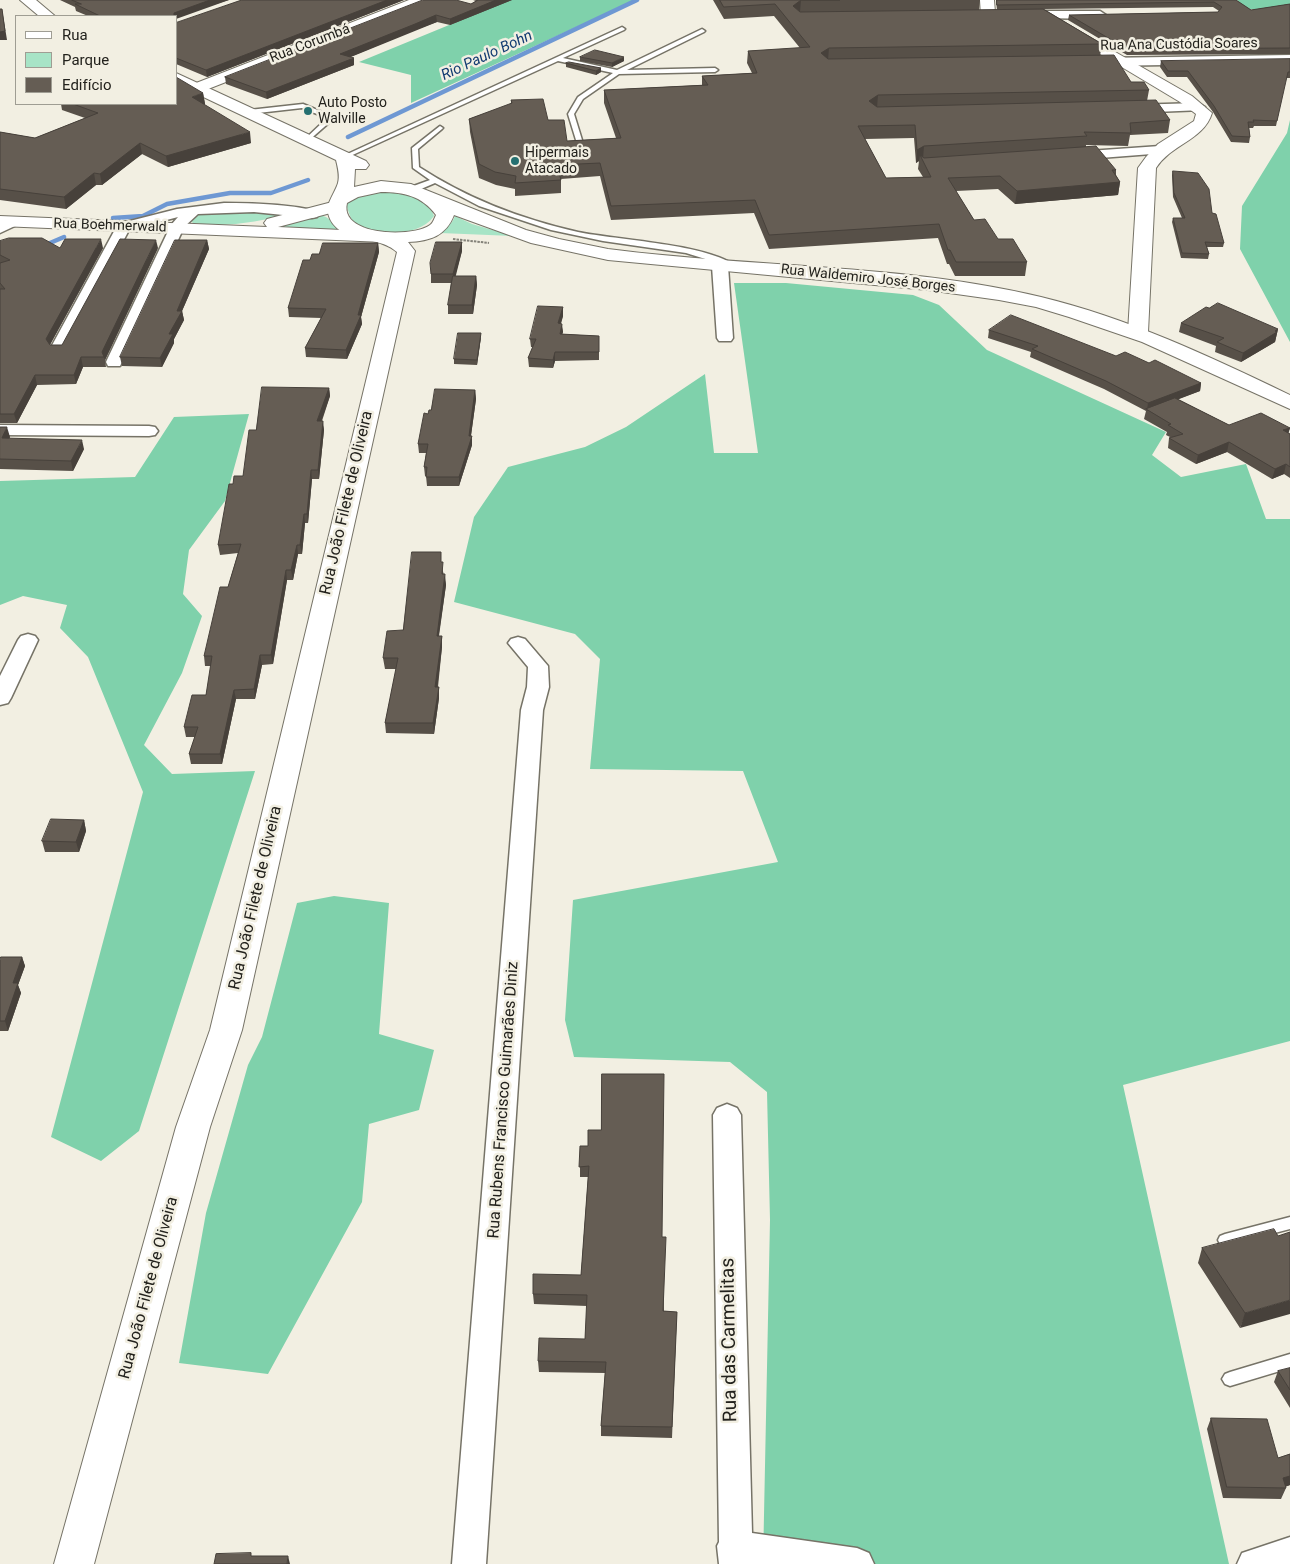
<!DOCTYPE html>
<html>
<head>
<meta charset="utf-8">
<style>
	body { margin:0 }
	#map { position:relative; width:1290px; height:1564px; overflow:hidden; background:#f2efe2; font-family:Roboto,sans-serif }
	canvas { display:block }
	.legend { position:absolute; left:15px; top:15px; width:162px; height:90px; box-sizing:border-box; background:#f2efe2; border:1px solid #9f9d93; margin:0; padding:6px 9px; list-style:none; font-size:15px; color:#23221d }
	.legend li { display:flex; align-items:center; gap:10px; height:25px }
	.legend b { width:25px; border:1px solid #9f9d93 }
</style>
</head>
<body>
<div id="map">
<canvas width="1290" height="1564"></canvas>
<ul class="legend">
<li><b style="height:6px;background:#fff"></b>Rua</li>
<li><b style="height:14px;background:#a7e4c6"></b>Parque</li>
<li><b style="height:14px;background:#655d54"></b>Edifício</li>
</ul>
</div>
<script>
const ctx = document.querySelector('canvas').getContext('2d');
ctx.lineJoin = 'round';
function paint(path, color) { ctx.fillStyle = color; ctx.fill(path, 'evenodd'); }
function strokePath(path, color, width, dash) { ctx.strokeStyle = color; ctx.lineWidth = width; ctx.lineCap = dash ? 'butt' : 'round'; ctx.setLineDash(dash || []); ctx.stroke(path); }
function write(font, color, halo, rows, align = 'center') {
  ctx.font = font + ' Roboto,sans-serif'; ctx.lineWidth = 5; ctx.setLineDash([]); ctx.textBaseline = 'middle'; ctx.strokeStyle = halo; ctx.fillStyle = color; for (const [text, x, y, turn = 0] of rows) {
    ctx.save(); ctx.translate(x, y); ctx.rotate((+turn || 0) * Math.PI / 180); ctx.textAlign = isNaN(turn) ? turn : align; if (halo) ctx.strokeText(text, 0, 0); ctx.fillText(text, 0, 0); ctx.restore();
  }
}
paint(new Path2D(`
	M392,191c16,2 37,8 42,25 -13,18 -39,18 -59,15 -5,-1 -11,-1 -15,-3 -9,-5 -11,-15 -14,-24 13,-11 29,-12 46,-13z
	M208,212l83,1c-32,9 -66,15 -98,10l-3,-3 2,-3z
	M320,215l6,2 22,16 -87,-6z
	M455,216l17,8 41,12 -73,-3 12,-11z`), '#a7e4c6');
paint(new Path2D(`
	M510,0h125l-224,103v-28l-52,-13z
	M1237,0h53v10l-43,-1z
	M1290,120v222l-50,-93 2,-43 45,-73z
	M734,283h52l127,12 26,10 48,45 179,82 -14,23 29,22 65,-13 20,55h24v522l-167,44 106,479h-466l7,-344 -3,-128 -37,-30 -156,-5 -9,-37 8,-120 205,-38 -35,-91 -153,-2 10,-110 -25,-25 -121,-32 20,-85 34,-50 77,-20 41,-20 79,-53 9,79h44z
	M249,414l-24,87 -36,49 -6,44 19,22 -20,57 -38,72 28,29 83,-3 -116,360 -38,30 -50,-24 92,-345 -55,-135 -28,-29 7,-23 -44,-9 -23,9v-124l135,-4 39,-60z
	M334,896l55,7 -10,131 55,16 -15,60 -50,14 -7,78 -94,172 -89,-11 27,-150 42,-148 14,-28 35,-134z`), '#7fd1ab');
strokePath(new Path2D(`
	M348,137l289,-137
	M113,218l30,-2 24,-12 63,-11h41l37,-13
	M43,246l21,-9`), '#6e98d3', 4.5);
const lane = new Path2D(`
	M622,27l3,2 -1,1 -61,28 54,12 85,-41 3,2 -1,1 -77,38 88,-2 3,2 -3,2 -96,2 -36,25 -9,15 8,26 -3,2 -3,-2 -8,-26 10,-17 35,-24 -55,-12 -212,97 -5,-1z
	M303,104l24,10 4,7 -24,21 -3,-2 1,-1 19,-18 -2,-5 -20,-8 -53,6 -3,-2 3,-2z
	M440,126l3,2 -1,1 -24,20 1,18c49,32 102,52 159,65 38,8 132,12 159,35l-7,2 -15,-7 -29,-9 -83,-12 -52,-11 -72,-24 -44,-23 -21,9h-6v-4l22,-8 -17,-12 -1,-20z
	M1290,1217v12l-65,17 -5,-2 -2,-4 2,-4 5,-2z
	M1290,1354v14l-60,18 -5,-2 -3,-5 3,-5 5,-2z`);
const street = new Path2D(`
	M1045,11h55l6,4 -6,4 -59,-1 -2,-3z
	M1290,55v8l-188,3 -6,-4 6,-4z
	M1198,103l7,4 -2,3 -72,3 -7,-4 7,-4z
	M1160,146l7,4 -2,3 -91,7 -7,-4 7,-4z
	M224,203c31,0 64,1 93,8l2,3 -2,3 -5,1 -58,-6 -56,2 -14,13 -62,135 -2,4h-12l-2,-4 65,-137 7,-8 -49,13 -63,119 -2,3h-12l-2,-3 68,-125 59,-15z
	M12,218l5,1 2,3 -2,3 -17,8v-10z
	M720,261l5,2 3,3 5,72 -2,3h-12l-2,-3 -5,-72 3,-3z
	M0,425l149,1 6,1 3,4 -3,4 -6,1 -149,-1z
	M28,634l7,2 3,4 -27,58 -3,5 -8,2v-29l18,-36 3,-4z
	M518,637l7,2 23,27 1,21 -6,23 -57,854h-34l69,-854 6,-23 1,-20 -20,-24 3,-4z
	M727,1104l10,4 4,7 11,418 105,15 12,5 5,11h-155l-2,-18 2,-4 -6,-427 4,-7z
	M1290,1537v27h-53l5,-11z`);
const secondary = new Path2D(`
	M409,0h20l-2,3 -224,88h-12l-2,-3 2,-3z
	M980,0h14l1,12 28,1 2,3 -2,3 -5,1 -35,-1 -2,-3z
	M1070,26l122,70 20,17c-8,27 -42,32 -56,55l-8,164 -3,4 -7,2 -7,-2 -3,-4 10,-164 8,-11 12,-13 36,-23 2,-7 -16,-12 -115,-69 -2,-3 2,-3z
	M336,201l6,1 3,4 -3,4 -64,17 106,5 6,1 3,4 -3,4 -6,1 -384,-16v-10l267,11 -3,-4 3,-4z`);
const primary = new Path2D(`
	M20,0h16l19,16h-16z
	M176,73l190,88 3,4 -3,4h-11l-1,18 27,-6 30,3 115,46 33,9 49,10c144,19 291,14 433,48 87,21 168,59 249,98v14l-148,-67 -73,-25 -33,-10 -37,-7 -71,-10 -320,-30 -77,-17 -77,-28c-8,21 -24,26 -46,27l7,9 -173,779 -32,97 -116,437h-40l122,-437 34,-97 187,-778c-19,-18 -62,-8 -69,-39 -2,-10 7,-20 10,-30 2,-7 0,-15 -2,-23l-160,-76zM381,192c23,0 41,4 55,23 -2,4 -3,8 -6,10 -18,13 -91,11 -83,-22l11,-6z`);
strokePath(lane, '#767367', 3);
strokePath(street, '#767367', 3);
strokePath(secondary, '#767367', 2);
strokePath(primary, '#767367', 2);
strokePath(new Path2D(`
	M453,239l36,4`), '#848279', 2, [2.5, 1]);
paint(lane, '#fff');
paint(street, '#fff');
paint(secondary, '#fff');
paint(primary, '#fff');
paint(new Path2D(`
	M60,0h169l-53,16h-88l-12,-5 -1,-4z
	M242,0h162l-197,77 -31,-13v-41z
	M473,0h39l-62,25 -13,-3 -22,8 -65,27 4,8 -87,34 -41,-15 -1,-7 246,-73 5,-3z
	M713,0h267l-1,10h18l-1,-10h240l15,10 39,-6v50l-163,1 -59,-35 1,-5 149,-3 1,-1 -6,-4 -169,2 58,35 -2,12 31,26 18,8 -2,11 23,19 -2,13 -38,2 -2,11 -42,-1v2l30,23v5l4,7 -2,13 -103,9 -17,-15 -42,2 18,29 53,42 -2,14h-70l-6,-12h-2l-9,-26 -169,11 -15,-36 -143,7 -11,-44 -39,3v14l-46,3v-7l-19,-4 -17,-7 -9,-46 -1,-13 42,-15v-4l37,20 19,21 49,-3 -12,-35v-13l98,-5v-9l50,-3 -5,-10 1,-12 52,-3 -26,-32 -50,3zM914,138l2,25 3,-2 -1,8 5,8 -37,1 -21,-39z
	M580,57l44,4 -12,6 -32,-6z
	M1290,59v19h-4l-10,48h-22l-1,2h-4l1,9 -1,6 -18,-1 -18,-30 -26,-35h-20l-7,-10 1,-6z
	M566,63l35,5v4l-5,3 -30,-8z
	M203,93l2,11h-2l48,39 -83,24 -26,-13 -40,31h-6l-30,24 -66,-9v-68l35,6 50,-20 -23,-8 -1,-6h115z
	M1173,171l39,42 12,30 -1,4h-16l2,7 -1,5 -27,-1 -9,-36 1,-4h9l-9,-21 -1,-22z
	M207,240l2,9 -27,62 2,9 -10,19v4l-12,24 -40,-1 -2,-9z
	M0,241l60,7h43l-53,97h12l96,-97 -53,112 1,7h-23l-7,17 -39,1 -20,38h-17z
	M462,242v9l-7,25h21l1,9 -4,29h-25v-9l3,-22h-20v-9z
	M378,243l1,9 -18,65 1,7 -15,35 -41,-2 -1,-9 16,-30 -32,-1 -1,-9 22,-48 9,-6z
	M563,307v9l-2,8 2,8 -1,2 37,2v24l-44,1 -2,7 -24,-1 -1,-9 5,-11h-2l-1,-8z
	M1181,323l97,6 -3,13 -34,20 -26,-10 1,-6 -37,-14z
	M989,330l160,33 52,20 -1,8 -22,8 51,26 61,3 -2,5 2,1v44l-6,-4 -12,5 -45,-27 -31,12 -28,-16 1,-10h3l-6,-3 1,-3 -23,-13 2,-8 -42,-22 -74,-32 1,-5 -43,-14z
	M481,337l-4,28 -23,-1v-5z
	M329,388l1,8 -8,25 2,9 -5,49h-7l-4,44h-3l-3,31h-4l-5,26h-6l-14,84 -11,1 -7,34h-19l-14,65h-31l-2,-10 6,-17h-9l-2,-10 22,-32 5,-29h-6l-1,-10 24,-69 10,-34 -18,2 -2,-10 15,-61 10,-8 13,-46z
	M475,390l1,9 -5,37 1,9 -13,41h-32l-1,-10h-1l-1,-9 2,-14h-7l-1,-9 10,-30 3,-4z
	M0,427l10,10 -1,2 75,10 -11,22 -73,-2z
	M441,552v10l5,23 -7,51h3v11l-4,40h1v11l-5,36 -48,-1 -1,-10 11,-54h-11l-2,-11 20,-28z
	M84,820l2,11 -7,21h-34l-3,-11z
	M22,957l3,9 -7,19 3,8 -13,38h-8v-71z
	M580,1146l82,91 2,74 13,1 -5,126 -71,-2v-10l4,-53 -66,-1 -1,-11 47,-22 2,-33 -53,-2 -1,-10 48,-19 7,-98h-8z
	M1278,1236l-38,92 -42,-65 4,-15z
	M1290,1368v40l-16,-26 4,-11z
	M1211,1418l67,40 12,-4v31l-5,2 1,1 -5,11 -58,-1 -16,-69z`), '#575048');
paint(new Path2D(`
	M210,0h19l-53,19v-3h-2v-3z
	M387,0h17l-197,77 -1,-7z
	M496,0h16l-62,25v-6z
	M801,0l-1,12 -7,-6z
	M2,9l5,31h-7v-8z
	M436,15l1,7 -96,39 -1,-7z
	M829,48l-1,12 -7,-7z
	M624,57v4l-12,6v-4z
	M354,58v7l-87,34 -1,-7z
	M601,68v4l-5,3v-4z
	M203,93l2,11 -11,4 -2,-11z
	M878,95l-1,13 -8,-7z
	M250,132l1,11 -83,24 -2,-11z
	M140,143l2,11 -40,31 -2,-11z
	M924,146l-1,13 -3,-4 -1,6 -3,2 1,-13z
	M94,173l2,12 -30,24 -2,-12z
	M1120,182l-2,13 -103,9 2,-13z
	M101,239l2,9 -55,100 -2,-9z
	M156,240l2,8 -53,112 -3,-8z
	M207,240l2,9 -27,62 2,9 -10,19v4l-12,24 -2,-9 17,-47z
	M462,242v9l-8,32 -1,-9z
	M378,243l1,9 -18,65 1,7 -15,35 -1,-9 12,-35z
	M476,276l1,9 -4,29 -1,-9z
	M563,307v9l-5,15v-8z
	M562,324l1,8 -3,10v-8z
	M1278,329l-3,13 -34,20 2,-9z
	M481,333v4l-4,28v-5z
	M555,352v9l-2,7v-8z
	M81,357l2,10 -7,17 -2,-9z
	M35,375l2,10 -20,38 -3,-9z
	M1201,383l-1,8 -52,20 -1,-1 1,-7z
	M329,388l1,8 -12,34 -1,-9z
	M475,390l1,9 -6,43 2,-6v9l-13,41v-9l10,-41z
	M323,421l1,9 -5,49 -1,-9z
	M7,427l3,10 -6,11 -2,-10z
	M1290,428l-3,10 -4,-8z
	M82,440l2,9 -11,22 -2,-10z
	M1229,442l-2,10 -31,12 2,-9z
	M1286,464l-2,10 -12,5 3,-10z
	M311,470l1,9 -4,44 -1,-9z
	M304,514l1,9 -3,31 -2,-9z
	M297,545l1,9 -5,26 -2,-10z
	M286,570l1,10 -14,84 -2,-9z
	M445,574l1,11 -9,62v-11z
	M442,636v11l-6,51 -1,-11z
	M260,655l2,10 -7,34 -1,-10z
	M439,687v11l-5,36 -1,-11z
	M234,690l2,9 -14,65 -2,-10z
	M84,820l2,11 -7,21 -3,-10z
	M22,957l3,9 -7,19 3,8 -13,38 -3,-10 8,-38z
	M1290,1300v14l-50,14 5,-15z
	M1290,1476v9l-9,3 2,-10z
	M288,1556l2,8h-3z`), '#47413b');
const building = new Path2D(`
	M72,0h138l-36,13v3h-74l-25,-12h6z
	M242,0h145l-181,70 -30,-12v-35z
	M423,0h33l15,4 7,-4h18l-46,19 -14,-4 -21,9 -75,30 14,4 -88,34 -41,-15z
	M720,0h120h-39l-8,6 7,6 243,-3 59,35 -273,4 -8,5 7,6 286,-4 17,27h13l5,8 -271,5 -9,6 8,6 279,-7 14,20 -40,3 1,10 -47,-1 3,4 -163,10 -7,4 -2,-25 -57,1 28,52 45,-1 -11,-22 4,3 172,-12 20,24h-4l8,12 -103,9 -17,-15 -52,2 26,42 11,-1 13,20h15l14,23h-71l-6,-12h-2l-9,-26 -170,11 -14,-35 -144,6 -11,-43 -43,2 4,15 -46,3 1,-7 -21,-4 -16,-8 -10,-45 43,-16 -1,-3 32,-1 5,21h16l3,21 54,-3 -17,-48 104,-5 -6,-9 55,-3 -9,-22 62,-4 -35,-43 -51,3z
	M997,0h239l15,10 39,-6v44l-163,1 -58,-34 149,-3 4,-5 -8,-5 -217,3z
	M0,9h2l3,22 -5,1z
	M595,50l29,7 -12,6 -32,-6z
	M1290,59v13h-2l-11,49 -24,-1 1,2h-6l2,15 -18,-1 -18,-30 -26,-35h-20l-7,-10z
	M569,62l32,6 -5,3 -30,-8z
	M176,77l27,16 -11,4 58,35 -84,24 -26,-13 -40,31 -6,-1 -30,24 -64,-8v-57l35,6 63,-25 -25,-9h103z
	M1173,171l25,2 11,16 3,24 4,1 8,29 -19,-1 4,12 -27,-1 -9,-35h12l-11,-25z
	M9,238h33l18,10 5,-9h36l-55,100 4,6h12l58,-106 36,1 -54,112 2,5h-23l-7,18h-39l-21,39h-14v-125h5l-5,-6v-20l10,-3 -10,-5v-14z
	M175,240h32l-30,71h5l-13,23h4l-13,24 -40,-1z
	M436,242h26l-9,32h-22l-1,-11z
	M323,243h55l-20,72h3l-15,35 -41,-2 21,-39 -38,-1 15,-48h7l2,-6h7z
	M453,276h23l-4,29h-24z
	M1218,303l60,26 -3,2 2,1 -34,21 -26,-11 7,-4 -43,-15 25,-16 3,1z
	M538,306l25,1 -5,16 4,1 -2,10 39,2v16h-44l-2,8 -25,-2 8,-19h-6z
	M1011,315l105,41 9,-4 24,11 6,-3 46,23 -53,20 -42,-22 -74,-32 6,-3 -49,-16z
	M458,333h23l-4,27 -23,-1z
	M262,387l67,1 -12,33h6l-5,49h-7l-4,44h-3l-4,31h-3l-6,25h-5l-15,85h-11l-6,34 -20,1 -14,64h-31l9,-27h-14l8,-32h14l6,-39h-8l16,-69h8l13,-43 -23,1 11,-61h4l1,-8h9l6,-46h7z
	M435,389l40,1 -6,46h3l-13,41h-33l1,-10h-3l4,-23h-10l6,-31 4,1 1,-4h2z
	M1175,398l54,27 32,-12 29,15 -7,2 7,4v33l-4,-3 -11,5 -46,-27 -31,13 -29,-17 14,-4 -15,-9 3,-1 -25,-15z
	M0,427h7l-5,11 80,2 -11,21 -71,-2z
	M412,552h29v10h2l-1,12h3l-8,62h5l-7,51h4l-6,36h-48l13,-65h-15l4,-27 16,-1z
	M51,819l33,1 -8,22 -34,-1z
	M1,957h21l-9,26h5l-13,38h-5v-61z
	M602,1074h62l-2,163h4l-3,74 14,1 -5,115 -71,-1 5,-64 -68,-1 1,-23 46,1 2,-44 -54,-1v-20l48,1 8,-109 -10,1 1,-21h8v-16h13z
	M1274,1229l4,7 12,-4v68l-45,13 -43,-65z
	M1290,1368v22l-12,-19z
	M1211,1418l56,1 11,39 12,-4v22l-7,2 3,10 -59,-1z
	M251,1553v3h37l-1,8h-73l2,-10z`);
paint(building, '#655d54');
strokePath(building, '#47413b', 1);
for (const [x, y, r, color] of [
	[308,111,5,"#257071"],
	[515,161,5,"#257071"]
]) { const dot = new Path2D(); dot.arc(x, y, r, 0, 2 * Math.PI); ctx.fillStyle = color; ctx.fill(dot); strokePath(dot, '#f2efe2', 2); }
write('14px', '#23221d', '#f2efe2', [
	["Rua Corumbá",310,44,-21],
	["Rua Ana Custódia Soares",1179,45,-1],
	["Rua Boehmerwald",110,226,2],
	["Rua Waldemiro José Borges",868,279,6]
]);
write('14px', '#23221d', '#f2efe2', [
	["Auto Posto",318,103],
	["Walville",318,119],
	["Hipermais",525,153],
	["Atacado",525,169]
], 'left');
write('italic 15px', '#123b71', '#f2efe2', [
	["Rio Paulo Bohn",487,56,-25]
]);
write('16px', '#23221d', '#f2efe2', [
	["Rua João Filete de Oliveira",347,503,-77],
	["Rua João Filete de Oliveira",256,898,-77],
	["Rua Rubens Francisco Guimarães Diniz",504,1100,-86],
	["Rua João Filete de Oliveira",149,1288,-75]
]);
write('19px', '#23221d', '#f2efe2', [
	["Rua das Carmelitas",730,1340,-91]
]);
</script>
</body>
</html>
